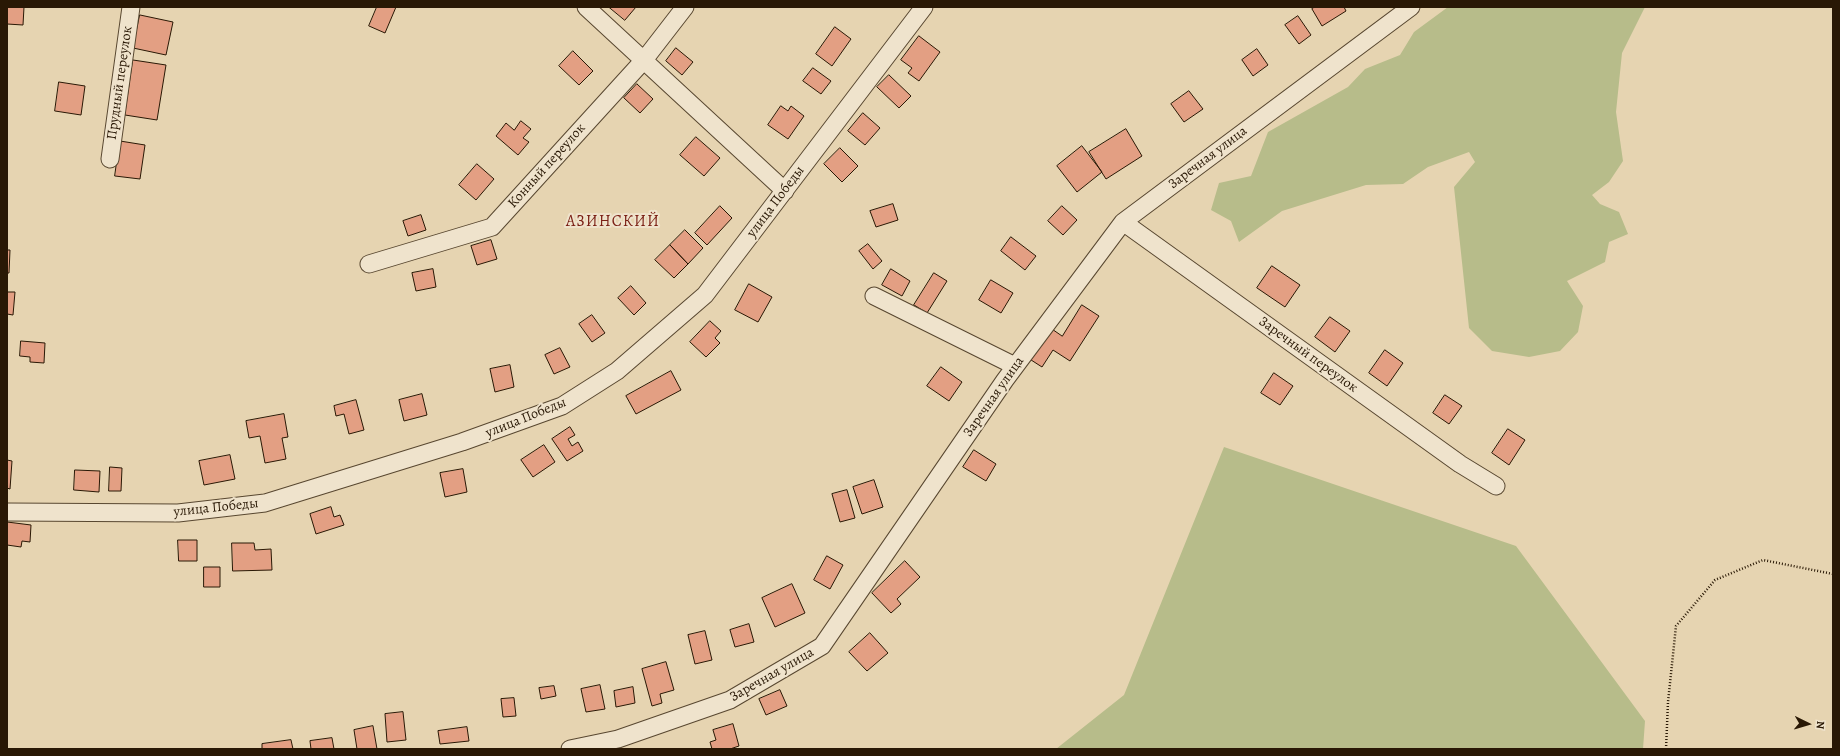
<!DOCTYPE html>
<html>
<head>
<meta charset="utf-8">
<style>
	body { margin:0 }
	#map { position:relative; width:1840px; height:756px; overflow:hidden; background:#e6d4b1; font-family:Alegreya,serif }
	canvas { display:block }
	.frame { position:absolute; inset:0; border:8px solid #291805; pointer-events:none }
	.north { position:absolute; left:1788px; top:704px; width:40px; height:40px; -webkit-text-stroke:3px #efe3cc; paint-order:stroke; rotate:95deg; font-size:11px; font-weight:700; line-height:16px; text-align:center; color:#291805 }
	.north::after { content:''; display:block; margin:auto; width:14px; height:18px; background:#291805; clip-path:polygon(50% 0,100% 100%,50% 72%,0 100%) }
</style>
</head>
<body>
<div id="map">
<canvas width="1840" height="756"></canvas>
<div class="frame"></div>
<div class="north">N</div>
</div>
<script>
const ctx = document.querySelector('canvas').getContext('2d');
ctx.lineJoin = 'round';
function paint(path, color) { ctx.fillStyle = color; ctx.fill(path, 'evenodd'); }
function strokePath(path, color, width, dash) { ctx.strokeStyle = color; ctx.lineWidth = width; ctx.lineCap = dash ? 'butt' : 'round'; ctx.setLineDash(dash || []); ctx.stroke(path); }
function write(font, color, halo, rows, align = 'center') {
  ctx.font = font + ' Alegreya,serif'; ctx.lineWidth = 4; ctx.setLineDash([]); ctx.textBaseline = 'middle'; ctx.strokeStyle = halo; ctx.fillStyle = color; for (const [text, x, y, turn = 0] of rows) {
    ctx.save(); ctx.translate(x, y); ctx.rotate((+turn || 0) * Math.PI / 180); ctx.textAlign = isNaN(turn) ? turn : align; if (halo) ctx.strokeText(text, 0, 0); ctx.fillText(text, 0, 0); ctx.restore();
  }
}
paint(new Path2D(`
	M1448,7h197l-23,46 -6,59 7,49 -14,21 -17,13 8,9 19,8 9,22 -19,8 -4,20 -38,19 16,25 -5,26 -18,19 -31,6 -37,-6 -23,-23 -15,-141 21,-25 -6,-10 -41,15 -25,17 -37,1 -84,26 -43,31 -8,-21 -20,-11 8,-27 32,-7 17,-44 80,-45 17,-18 35,-14 14,-23z
	M1224,447l292,99 129,175 -2,28h-587l68,-54z`), '#b7bc8a');
const building = new Path2D(`
	M7,7h17l-1,18 -16,-1z
	M377,7h19l-11,26 -16,-7z
	M609,7h27l-11,13z
	M1315,7h29l2,4 -24,15 -10,-17z
	M140,15l33,7 -7,33 -33,-7z
	M1298,16l13,19 -12,9 -14,-19z
	M835,27l16,12 -19,27 -16,-12z
	M919,36l21,16 -21,29 -11,-8 4,-5 -11,-8z
	M676,48l17,14 -11,13 -16,-14z
	M1257,49l11,16 -15,11 -11,-16z
	M573,51l20,20 -14,14 -20,-19z
	M133,60l33,5 -9,55 -32,-5z
	M813,68l18,13 -10,13 -18,-13z
	M889,75l22,21 -12,12 -22,-21z
	M59,82l26,4 -4,29 -26,-4z
	M637,84l16,15 -13,14 -16,-15z
	M1189,91l14,18 -19,13 -13,-18z
	M781,106l7,5 3,-5 13,10 -16,23 -20,-14z
	M863,113l17,15 -15,17 -17,-14z
	M521,121l10,8 -8,9 6,4 -11,13 -22,-19 10,-13 8,7z
	M1126,129l16,27 -36,23 -17,-27z
	M696,137l24,21 -16,18 -24,-21z
	M120,141l25,4 -5,34 -25,-3z
	M1082,146l20,26 -25,20 -20,-26z
	M840,148l18,18 -16,16 -18,-18z
	M477,164l17,15 -18,21 -17,-15z
	M893,204l5,16 -22,7 -6,-16z
	M720,206l12,12 -25,27 -12,-12z
	M1062,206l15,14 -14,15 -15,-14z
	M421,215l5,15 -18,6 -5,-15z
	M685,230l18,18 -15,16 -18,-19z
	M1011,237l25,19 -11,14 -24,-19z
	M491,240l6,19 -20,6 -6,-19z
	M868,244l14,17 -9,8 -14,-18z
	M670,245l18,19 -14,14 -19,-18z
	M7,250h3l-1,23h-2z
	M1272,266l28,19 -15,22 -28,-19z
	M433,269l3,18 -20,4 -4,-18z
	M891,269l19,12 -8,15 -20,-11z
	M934,273l13,8 -20,32 -13,-8z
	M991,280l22,13 -12,20 -22,-13z
	M749,284l23,13 -14,25 -23,-12z
	M631,286l15,17 -12,12 -16,-17z
	M7,292h8l-2,23 -6,-1z
	M1082,305l17,11 -29,45 -17,-11 -11,17 -14,-9 21,-31 13,9z
	M592,315l13,18 -13,9 -13,-18z
	M1330,317l20,14 -15,21 -20,-15z
	M710,321l11,10 -6,7 5,5 -14,14 -16,-15z
	M21,341l24,2 -1,20 -14,-1v-5l-10,-1z
	M560,348l10,19 -16,7 -9,-19z
	M1385,350l18,13 -16,23 -18,-13z
	M510,365l4,22 -19,5 -5,-23z
	M941,367l21,15 -13,19 -22,-15z
	M671,371l10,19 -45,24 -10,-18z
	M1274,373l19,13 -13,19 -19,-12z
	M422,394l5,21 -23,6 -5,-21z
	M1445,395l17,11 -13,18 -16,-11z
	M356,400l8,30 -15,4 -5,-20 -8,2 -2,-10z
	M284,414l4,23 -6,1 4,21 -21,4 -5,-27 -11,2 -3,-17z
	M570,427l5,8 -7,4 4,7 6,-4 5,9 -16,10 -15,-22z
	M1508,429l17,11 -16,25 -17,-12z
	M544,445l11,17 -22,15 -12,-17z
	M974,450l22,14 -10,17 -23,-14z
	M230,455l5,24 -31,6 -5,-24z
	M7,460l5,1 -2,28 -3,-1z
	M110,467l12,1 -1,23h-12z
	M463,469l4,23 -22,5 -5,-24z
	M75,470l25,1 -1,21 -25,-2z
	M874,480l9,27 -21,7 -9,-27z
	M847,490l8,28 -15,4 -8,-28z
	M331,507l3,10 6,-2 4,10 -28,9 -6,-20z
	M7,522l24,3 -1,17 -8,-1 -1,6 -14,-2z
	M178,540h19v21h-18z
	M232,543h22l1,7 16,-1 1,21 -39,1z
	M827,556l16,9 -13,24 -16,-9z
	M905,561l15,16 -23,22 4,5 -10,9 -19,-20z
	M204,567h16v20h-16z
	M792,584l13,29 -30,14 -13,-29z
	M749,624l5,18 -19,5 -5,-17z
	M705,631l7,29 -17,4 -7,-29z
	M870,633l18,20 -21,18 -18,-19z
	M666,662l8,28 -14,4 2,9 -10,3 -10,-37z
	M600,685l5,24 -19,3 -5,-23z
	M554,686l2,10 -15,3 -2,-11z
	M633,687l2,16 -19,4 -2,-16z
	M780,690l7,16 -21,9 -7,-16z
	M514,698l2,18 -13,1 -2,-18z
	M403,712l3,28 -19,2 -2,-28z
	M733,724l6,22 -9,3h-18l-2,-7 6,-2 -3,-10z
	M373,726l4,23h-20l-3,-19z
	M467,727l2,14 -29,3 -2,-13z
	M332,738l2,11h-23l-1,-8z
	M291,740l2,9h-31v-5z`);
paint(building, '#e39f83');
strokePath(building, '#291805', 1);
const minor = new Path2D(`
	M586,7l199,184
	M110,159l21,-152
	M1123,222l337,242 36,22
	M369,264l123,-37 152,-167 41,-53
	M874,296l141,70
	M7,512l171,1 87,-10 197,-61 100,-36 55,-35 88,-76 219,-288
	M570,749l48,-10 112,-39 92,-54 183,-266 118,-158 288,-215`);
strokePath(minor, '#584730', 19);
strokePath(new Path2D(`
	M1666,749l2,-47 8,-76 39,-46 48,-20 70,14`), '#291805', 2.5, [1, 2]);
strokePath(minor, '#efe3cc', 17);
write('14px', '#291805', '#efe3cc', [
	["Прудный переулок",120,83,-82],
	["Заречная улица",1208,158,-37],
	["Конный переулок",547,166,-48],
	["улица Победы",776,202,-53],
	["Заречный переулок",1308,355,36],
	["Заречная улица",994,397,-55],
	["улица Победы",526,418,-22],
	["улица Победы",216,508,-6],
	["Заречная улица",772,675,-30]
]);
ctx.letterSpacing = '1px';
write('16px', '#7a1f14', '#efe3cc', [
	["АЗИНСКИЙ",613,222]
]);
ctx.letterSpacing = '0px';
</script>
</body>
</html>
